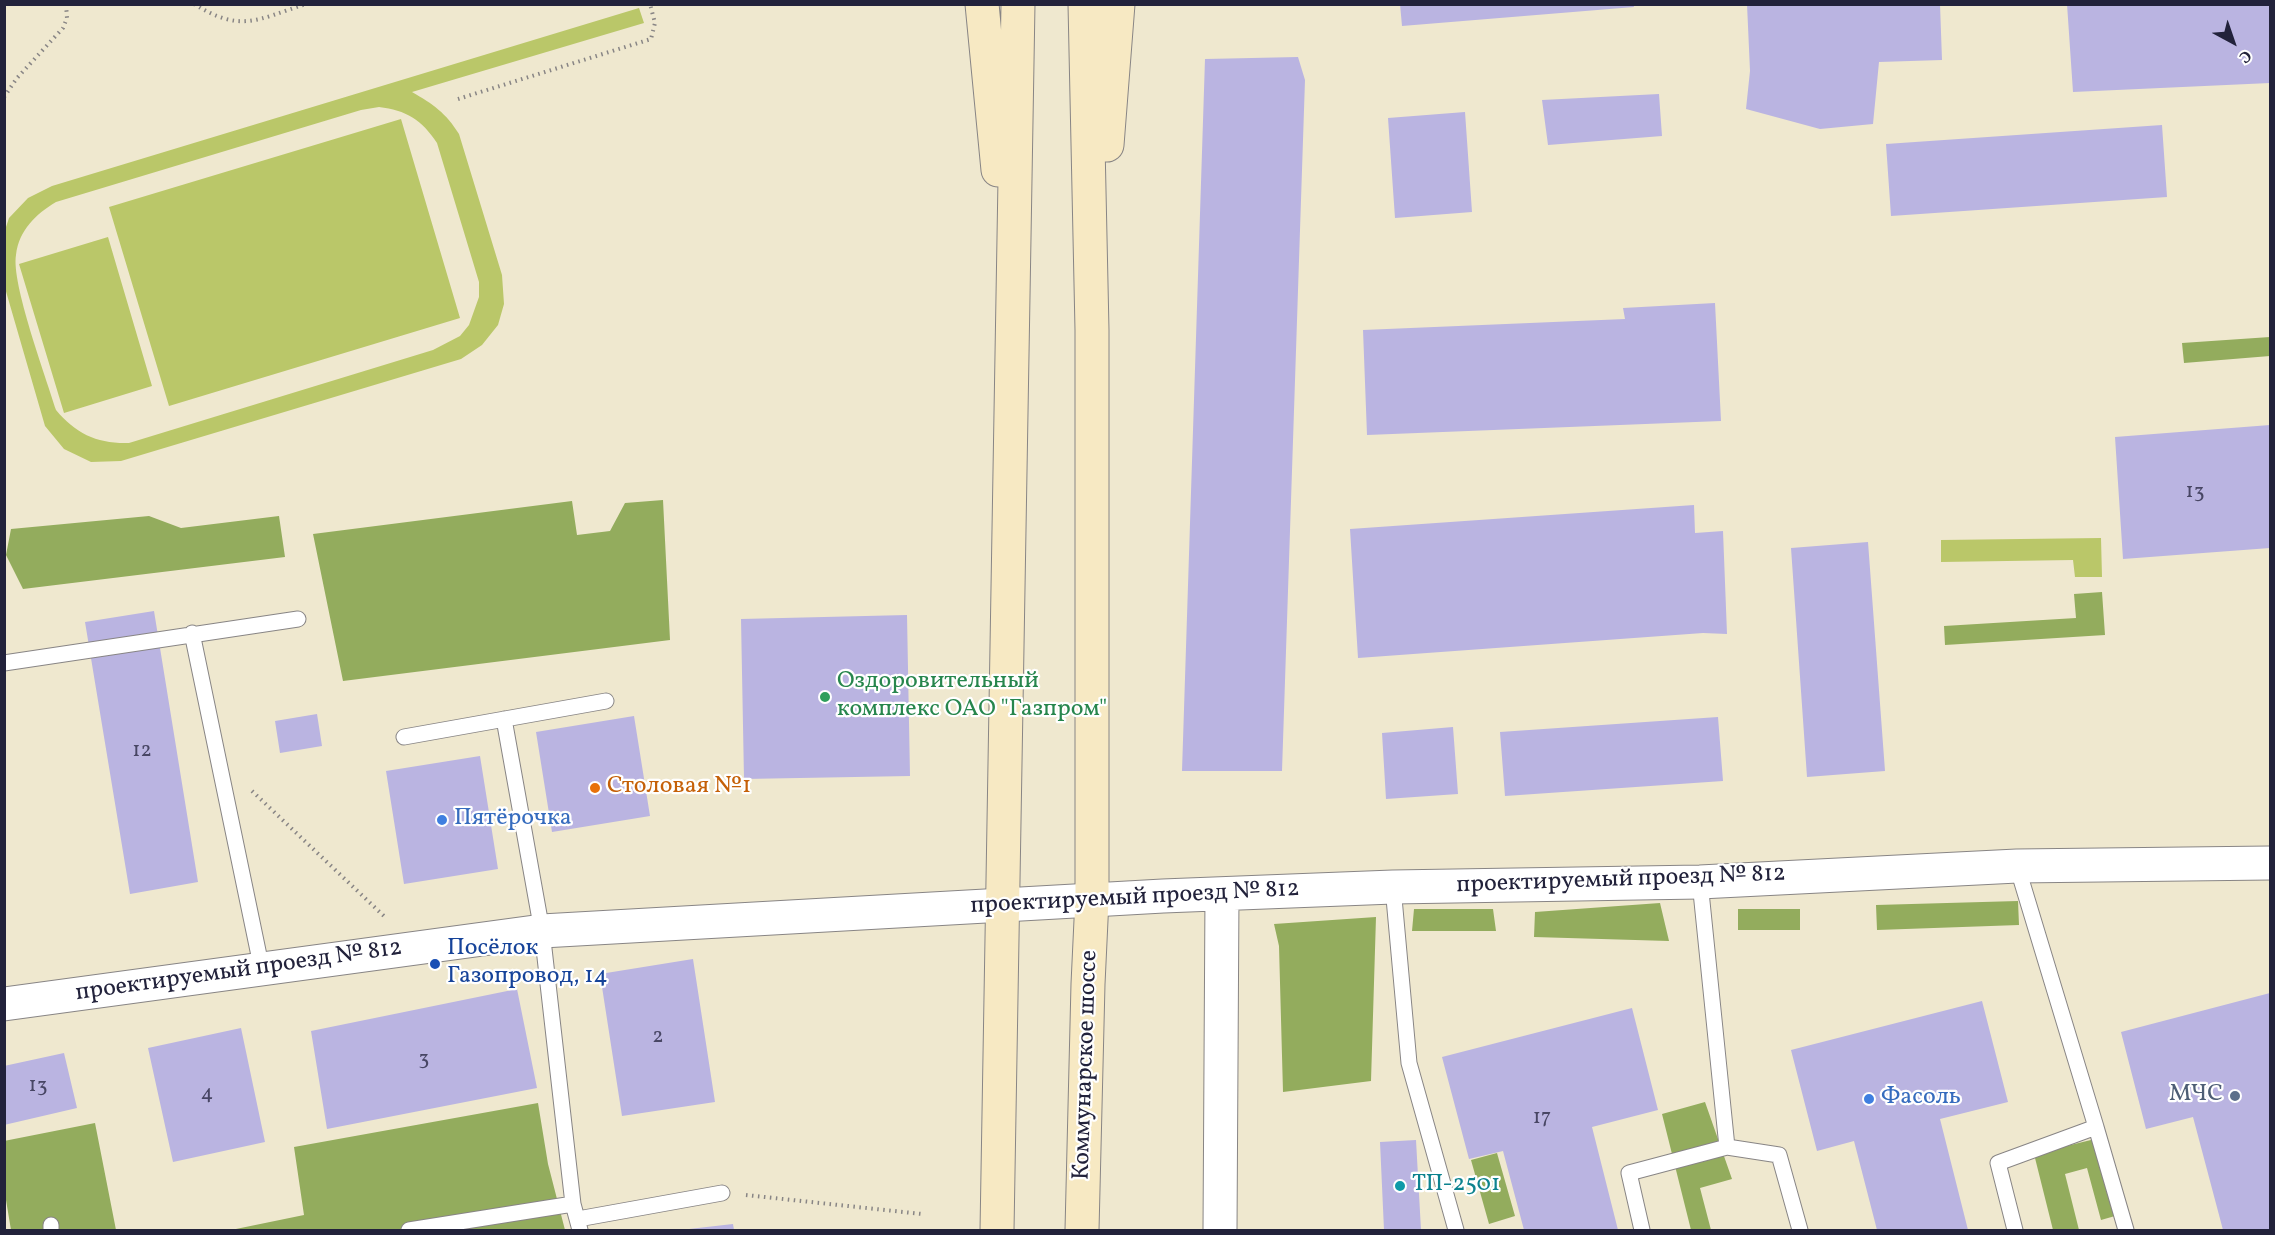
<!DOCTYPE html>
<html>
<head>
<meta charset="utf-8">
<style>
	body { margin:0 }
	#map { position:relative; width:2275px; height:1235px; overflow:hidden; background:#efe8cf; font-family:Vollkorn,serif }
	canvas { display:block }
	.frame { position:absolute; inset:0; border:6px solid #22223b; pointer-events:none }
	.north { position:absolute; left:2203px; top:12px; width:60px; height:60px; -webkit-text-stroke:4px #fff; paint-order:stroke; rotate:140deg; font-size:16px; font-weight:700; line-height:24px; text-align:center; color:#22223b }
	.north::after { content:''; display:block; margin:auto; width:21px; height:27px; background:#22223b; clip-path:polygon(50% 0,100% 100%,50% 72%,0 100%) }
</style>
</head>
<body>
<div id="map">
<canvas width="2275" height="1235"></canvas>
<div class="frame"></div>
<div class="north">С</div>
</div>
<script>
const ctx = document.querySelector('canvas').getContext('2d');
ctx.lineJoin = 'round';
function paint(path, color) { ctx.fillStyle = color; ctx.fill(path, 'evenodd'); }
function strokePath(path, color, width, dash) { ctx.strokeStyle = color; ctx.lineWidth = width; ctx.lineCap = dash ? 'butt' : 'round'; ctx.setLineDash(dash || []); ctx.stroke(path); }
function write(font, color, halo, rows, align = 'center') {
  ctx.font = font + ' Vollkorn,serif'; ctx.lineWidth = 4.5; ctx.setLineDash([]); ctx.textBaseline = 'middle'; ctx.strokeStyle = halo; ctx.fillStyle = color; for (const [text, x, y, turn = 0] of rows) {
    ctx.save(); ctx.translate(x, y); ctx.rotate((+turn || 0) * Math.PI / 180); ctx.textAlign = isNaN(turn) ? turn : align; if (halo) ctx.strokeText(text, 0, 0); ctx.fillText(text, 0, 0); ctx.restore();
  }
}
paint(new Path2D(`
	M639,8l5,15 -232,69c21,12 34,21 47,42l43,141 2,29 -6,21 -16,20 -21,14 -340,102 -30,1 -27,-13 -19,-23 -40,-138v-58l4,-12 19,-20 24,-12zM379,107c27,3 43,13 58,36l42,139v15l-10,28 -9,11 -27,14 -304,93c-31,1 -53,-9 -73,-33 -10,-33 -45,-127 -40,-155 3,-25 20,-41 40,-53l305,-92z
	M401,119l59,199 -291,88 -60,-199z
	M108,237l44,149 -88,27 -45,-149z
	M2101,538l1,39h-27l-2,-17 -132,2v-22z`), '#bac769');
paint(new Path2D(`
	M2270,337v19l-86,7 -2,-20z
	M663,500l7,140 -327,41 -30,-147 259,-33 5,34 33,-4 15,-28z
	M149,516l32,12 98,-12 6,41 -262,32 -17,-34 5,-26z
	M2102,592l3,43 -160,10 -1,-19 132,-8 -2,-24z
	M2018,901l1,24 -142,5 -1,-25z
	M1660,903l9,38 -135,-4 1,-25z
	M1414,909h79l3,22h-84z
	M1738,909h62v21h-62z
	M1376,917l-5,164 -88,11 -4,-146 -5,-22z
	M1705,1102l27,77 -32,9 11,42h-20l-29,-116z
	M538,1103l10,61 17,66h-334l73,-15 -10,-68z
	M95,1123l21,107h-105l-6,-36 -1,-53z
	M2095,1139l20,77 -14,4 -14,-52 -22,6 14,56h-26l-19,-76z
	M1497,1153l18,63 -26,8 -18,-64z`), '#93ac5d');
paint(new Path2D(`
	M1400,4h233l1,3 -232,19z
	M1747,4h193l2,56 -63,2 -6,62 -53,5 -74,-20 4,-38z
	M2067,4h203v79l-197,9z
	M1298,57l7,23 -23,691h-100l23,-712z
	M1659,94l3,42 -114,9 -6,-45z
	M1465,112l7,100 -77,6 -7,-100z
	M2162,125l5,72 -276,19 -5,-72z
	M1715,303l6,118 -354,14 -4,-105 262,-11 -2,-11z
	M2270,425v123l-147,11 -8,-122z
	M1694,505l1,28 28,-2 4,103 -24,-1 -345,25 -8,-129z
	M1868,542l17,229 -78,6 -16,-229z
	M154,611l44,271 -68,12 -45,-272z
	M907,615l3,161 -166,3 -3,-160z
	M317,714l5,32 -42,7 -5,-32z
	M634,716l16,100 -98,16 -16,-100z
	M1718,717l5,64 -218,15 -5,-64z
	M1453,727l5,67 -72,5 -4,-66z
	M480,756l18,113 -94,15 -18,-113z
	M693,959l22,143 -93,14 -22,-142z
	M517,989l20,99 -210,41 -16,-98z
	M2270,993v237h-47l-30,-113 -47,12 -25,-97z
	M1982,1001l26,101 -68,17 28,111h-91l-23,-89 -37,10 -26,-101z
	M1632,1008l26,102 -66,17 26,103h-94l-21,-79 -34,8 -27,-102z
	M241,1028l24,114 -92,20 -25,-114z
	M64,1053l13,55 -73,17v-59z
	M1416,1140l5,90h-37l-4,-88z
	M733,1224l1,6h-45v-1z`), '#bab4e1');
const service = new Path2D(`
	M192,633l70,337
	M4,663l294,-44
	M504,719l38,212 31,273 7,26
	M404,737l202,-36
	M1700,882l27,265 52,8 21,75
	M1393,887l16,176 47,167
	M2096,1127l30,103
	M578,1219l144,-26
	M51,1225v5
	M409,1230l164,-26
	M1642,1230l-13,-57 98,-26
	M2015,1230l-17,-67 98,-36 -79,-261`);
const tertiary = new Path2D(`
	M4,1004l538,-73 621,-35 230,-9 307,-5 317,-16 253,-3
	M1220,1230l2,-336`);
const secondary = new Path2D(`
	M982,4l16,166
	M1107,145l11,-141
	M997,1230l21,-1226
	M1082,1230l6,-246 4,-85v-569l-7,-326`);
strokePath(service, '#888585', 17);
strokePath(tertiary, '#888585', 35);
strokePath(secondary, '#888585', 35);
strokePath(new Path2D(`
	M194,4c47,29 62,16 112,0
	M4,97l13,-19 46,-50 4,-10 -1,-14
	M458,99l193,-60 4,-16 -5,-19
	M252,791l134,127
	M746,1195l176,19`), '#888585', 4, [1.5, 4.5]);
strokePath(service, '#fff', 15);
strokePath(tertiary, '#fff', 33);
strokePath(secondary, '#f7e9c3', 33);
for (const [x, y, r, color] of [
	[825,697,6,"#2e9e5b"],
	[595,788,6,"#e8710a"],
	[442,820,6,"#3f7fe0"],
	[435,964,6,"#1a4fb4"],
	[2235,1096,6,"#5c6f8a"],
	[1869,1099,6,"#3f7fe0"],
	[1400,1186,6,"#0f9aa8"]
]) { const dot = new Path2D(); dot.arc(x, y, r, 0, 2 * Math.PI); ctx.fillStyle = color; ctx.fill(dot); strokePath(dot, '#fff', 2); }
write('21px', '#484664', null, [
	["13",2195,493],
	["12",142,752],
	["2",658,1038],
	["3",424,1060],
	["13",38,1087],
	["4",207,1095],
	["17",1542,1119]
]);
write('24px', '#27864d', '#fff', [
	["Оздоровительный",837,683],
	["комплекс ОАО \"Газпром\"",837,711]
], 'left');
write('24px', '#c56008', '#fff', [
	["Столовая №1",607,788]
], 'left');
write('24px', '#366cbe', '#fff', [
	["Пятёрочка",454,820],
	["Фасоль",1881,1099]
], 'left');
write('24px', '#22223b', '#fff', [
	["проектируемый проезд № 812",1621,881,-2],
	["проектируемый проезд № 812",1135,899,-3],
	["проектируемый проезд № 812",239,972,-8],
	["Коммунарское шоссе",1087,1065,-88]
]);
write('24px', '#164399', '#fff', [
	["Посёлок",447,950],
	["Газопровод, 14",447,978]
], 'left');
write('24px', '#4e5e75', '#fff', [
	["МЧС",2223,1096]
], 'right');
write('24px', '#0d838f', '#fff', [
	["ТП-2501",1412,1186]
], 'left');
</script>
</body>
</html>
